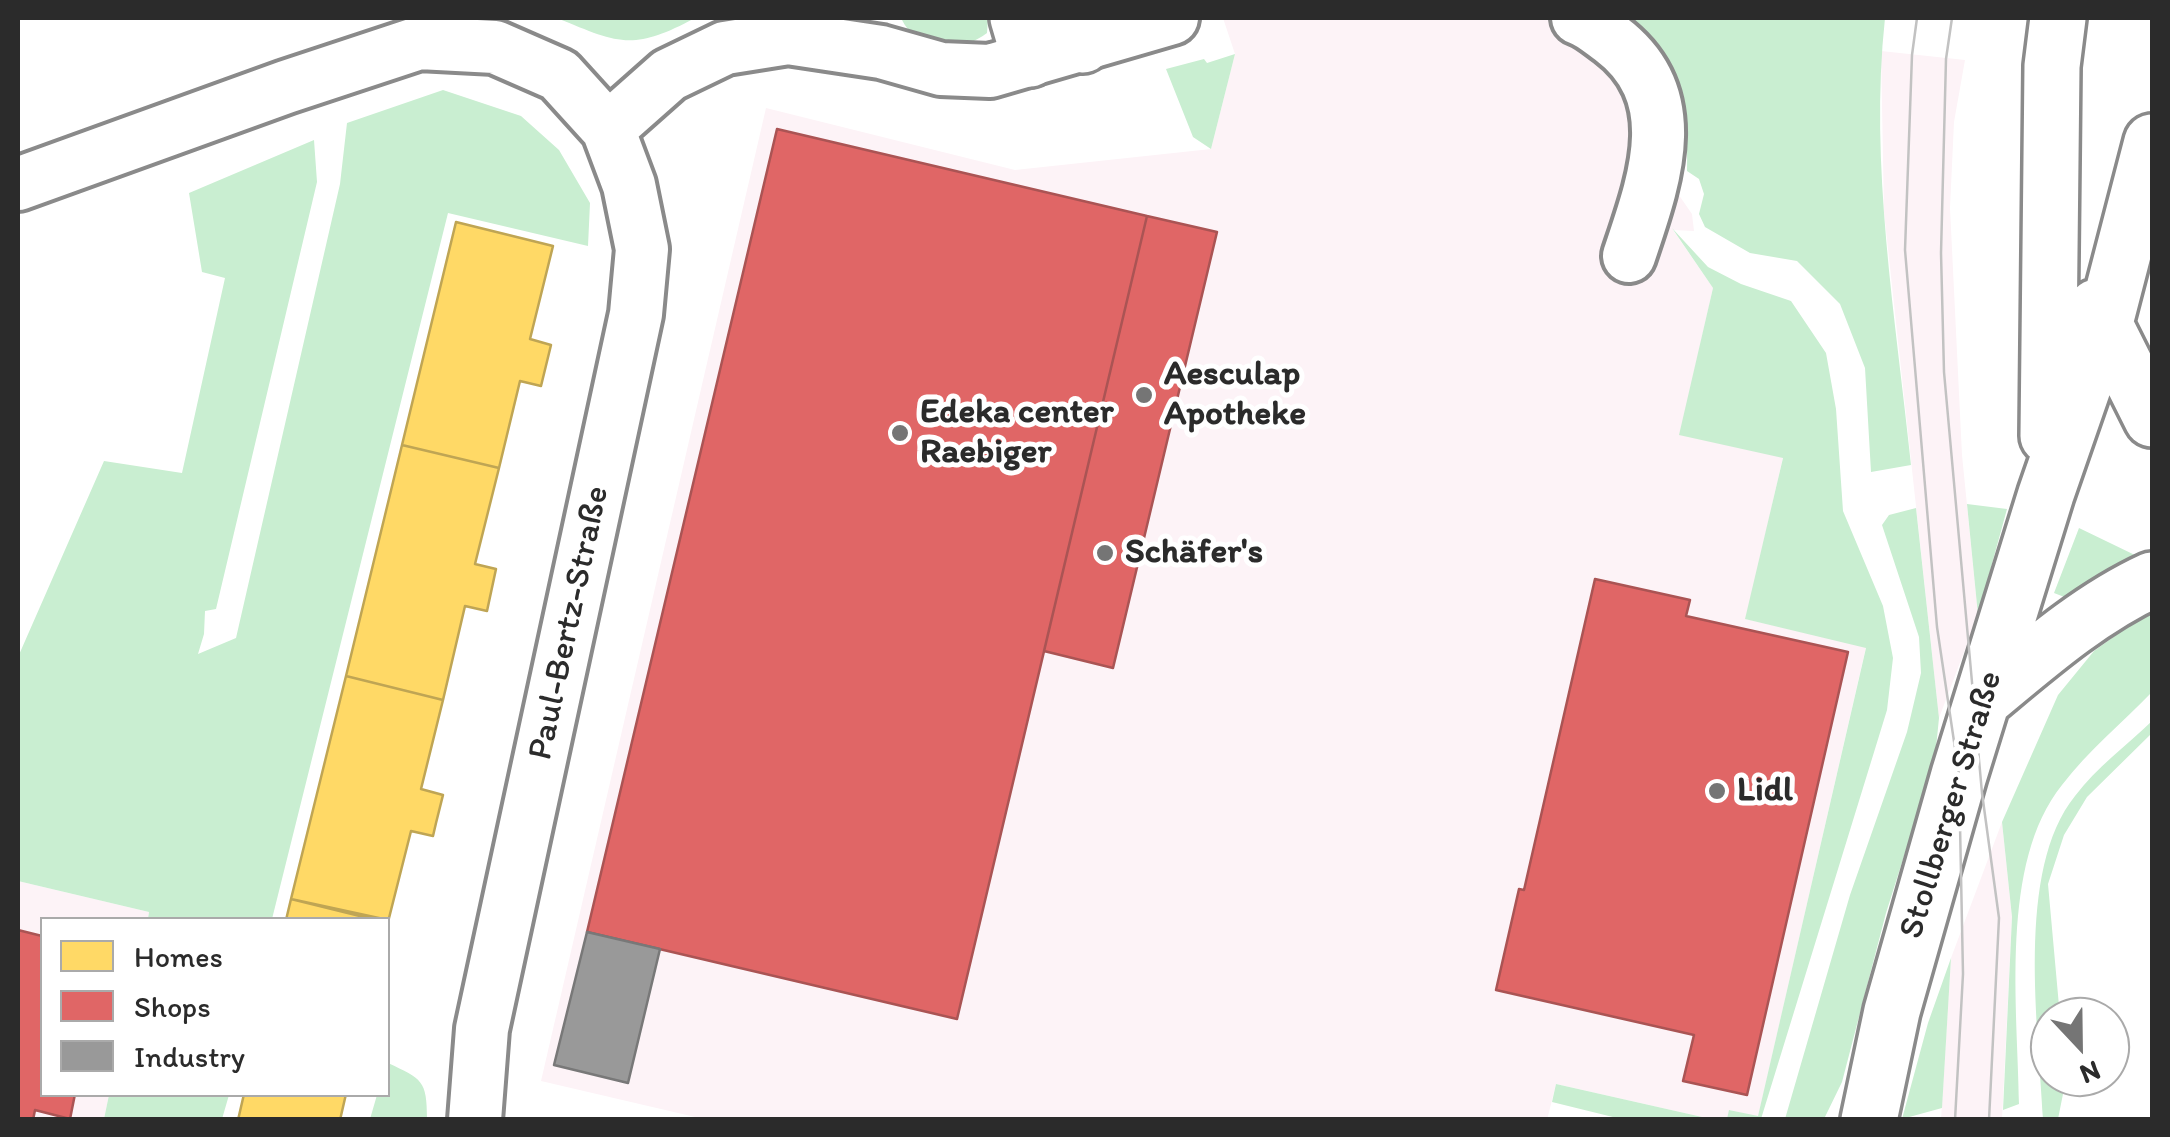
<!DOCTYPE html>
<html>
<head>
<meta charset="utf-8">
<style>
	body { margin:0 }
	#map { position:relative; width:2170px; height:1137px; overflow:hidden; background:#fff; font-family:Itim,sans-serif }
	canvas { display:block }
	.frame { position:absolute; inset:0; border:20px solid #2b2b2b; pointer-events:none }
	.legend { position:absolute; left:40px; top:917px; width:350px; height:180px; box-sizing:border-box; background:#fff; border:2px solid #aaa; margin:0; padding:12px 18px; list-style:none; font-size:30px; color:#2b2b2b }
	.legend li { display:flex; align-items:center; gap:20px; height:50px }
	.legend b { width:50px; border:2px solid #aaa }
	.north { position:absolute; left:2030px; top:997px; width:100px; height:100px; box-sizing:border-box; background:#fff; border:2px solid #aaa; border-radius:50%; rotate:158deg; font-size:28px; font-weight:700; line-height:40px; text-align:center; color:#2b2b2b }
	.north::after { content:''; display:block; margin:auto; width:35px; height:45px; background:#757575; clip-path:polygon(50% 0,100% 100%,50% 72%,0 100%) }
</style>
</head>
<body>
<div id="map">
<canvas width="2170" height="1137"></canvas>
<div class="frame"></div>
<ul class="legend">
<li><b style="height:28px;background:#ffd966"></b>Homes</li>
<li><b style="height:28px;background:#e06666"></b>Shops</li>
<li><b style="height:28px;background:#999"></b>Industry</li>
</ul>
<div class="north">N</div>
</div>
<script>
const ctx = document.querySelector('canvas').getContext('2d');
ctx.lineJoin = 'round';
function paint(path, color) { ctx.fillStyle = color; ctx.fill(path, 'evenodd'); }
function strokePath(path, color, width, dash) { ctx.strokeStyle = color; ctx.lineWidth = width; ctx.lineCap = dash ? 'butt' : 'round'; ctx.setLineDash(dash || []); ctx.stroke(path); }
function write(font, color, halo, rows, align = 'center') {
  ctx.font = font + ' Itim,sans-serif'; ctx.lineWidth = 10; ctx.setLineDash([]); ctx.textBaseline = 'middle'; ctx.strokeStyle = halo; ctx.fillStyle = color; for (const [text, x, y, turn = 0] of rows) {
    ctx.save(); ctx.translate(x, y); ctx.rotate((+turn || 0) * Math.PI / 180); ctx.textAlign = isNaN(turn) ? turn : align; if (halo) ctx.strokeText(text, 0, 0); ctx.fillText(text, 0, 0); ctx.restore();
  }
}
paint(new Path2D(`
	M1223,18h355l8,3 88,167 18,26 2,17 -21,-1 40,58 -33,146 103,23 -37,162 120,28 -108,470 -28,-7 -3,9h-16l-155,-35 -9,36h-839l-167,-39 225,-973 249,62 196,-21 24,-95z
	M1881,51l84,9 -11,62 -4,86 12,247 16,160 -39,103 -55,-506z
	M2002,822l10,95 -10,202 -61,1 10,-162z
	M18,881l131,31 -1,7 -106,1v174l67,1 -5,24 -86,1z`), '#fdf3f7');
paint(new Path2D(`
	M557,18h138c-63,34 -77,25 -138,0z
	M901,18h87l-1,15c-29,22 -70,19 -86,-15z
	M1631,18h254c-16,146 11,301 26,447l-40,7 -6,-104 -25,-64 -43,-43 -47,-8 -45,-26 -6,-13 5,-20 -5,-15 -12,-8c2,-59 -7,-116 -56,-153z
	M1235,54l-24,95 -18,-12 -27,-68 38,-10 3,4z
	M443,90l78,26 38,34 31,53 -2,43 -140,-33 -176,706h-124l1,-7 -131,-31v-224l86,-196 78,12 43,-195 -23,-6 -13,-79 125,-53 3,42 -101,427 -11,2 -1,23 -6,20 38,-16 104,-454 7,-61z
	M1672,228l36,39 33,17 50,17 35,52 10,56 7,102 40,95 10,52 -6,52 -126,409h-34l2,-9 29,6 108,-468 -121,-29 38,-161 -104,-23 34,-147z
	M1967,504l40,5 -29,106z
	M1916,508l23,210 -4,40 -49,155 -44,169 -18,37h-39l65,-224 57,-163 14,-59 -2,-36 -37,-112 7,-10z
	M2079,528l60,29 -67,43 -18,-7z
	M2152,609v83c-29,30 -64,59 -90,93 -63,78 -44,224 -43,319l-16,6 9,-193 -10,-95 56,-127 36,-44z
	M2152,721v12l-65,64 -23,38 -16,49 12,133h-10v60l16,2 -8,40h-15c-4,-90 -28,-249 32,-323 21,-28 52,-51 77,-75z
	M1951,958l-9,150 -40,11 26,-96z
	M388,1063c34,16 39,17 39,56h-57l7,-24 11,-1z
	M1556,1084l155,35h-90l-69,-17z
	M109,1095v-1l120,1 -7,24h-118z`), '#c9eed1');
const homes = new Path2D(`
	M456,222l97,24 -23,93 21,6 -10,41 -21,-5 -21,87 -97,-23z
	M402,445l97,23 -24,96 21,5 -9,42 -22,-5 -22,94 -97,-24z
	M346,676l97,24 -22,89 22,6 -7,28 -3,13 -22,-5 -23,91v-2l-97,-21z
	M291,899l85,21h-90z
	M244,1094h102l-6,26h-102z`);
paint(homes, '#ffd966');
strokePath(homes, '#bfa554', 2.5);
const shops = new Path2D(`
	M777,129l370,87 -190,803 -370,-87z
	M1147,216l70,16 -104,436 -69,-17z
	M1595,579l95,21 -4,16 162,36 -101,443 -64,-14 11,-46 -198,-45 23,-101 5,1z
	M18,930l24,6v158h33l-5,25 -35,-9 -2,10h-15z`);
paint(shops, '#e06666');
strokePath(shops, '#aa5454', 2.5);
const industry = new Path2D(`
	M587,932l73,17 -32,134 -74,-18z`);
paint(industry, '#999');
strokePath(industry, '#787878', 2.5);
const street = new Path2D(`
	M1578,18c12,4 22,13 33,21 76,57 43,142 18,217
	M608,129l61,-54 56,-27 63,-10 93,14 60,17 49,2 182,-53
	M18,184l268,-97 133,-44 76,4 64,28 49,54 21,56 13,64 -6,65 -154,715 -7,91`);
const secondary = new Path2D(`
	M2096,307l56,112
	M2048,436l4,-370 6,-48
	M1983,700c53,-44 106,-91 169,-120
	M1869,1120l23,-109 67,-236 87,-281 58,-167 48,-185`);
const primary = new Path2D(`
	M1018,18l12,41
	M1073,18l10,27`);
strokePath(street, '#8a8a8a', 60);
strokePath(secondary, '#8a8a8a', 62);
strokePath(primary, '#8a8a8a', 62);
strokePath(street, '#fff', 52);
strokePath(secondary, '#fff', 55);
strokePath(primary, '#fff', 55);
strokePath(new Path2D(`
	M1917,18l-5,37 -7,195 32,377 22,148 4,199 -8,146
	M1952,18l-6,41 -5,194 3,119 38,421 17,125 -10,202`), '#c2c2c2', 2.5);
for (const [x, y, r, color] of [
	[1144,395,10,"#757575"],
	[900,433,10,"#757575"],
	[1105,553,10,"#757575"],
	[1717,791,10,"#757575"]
]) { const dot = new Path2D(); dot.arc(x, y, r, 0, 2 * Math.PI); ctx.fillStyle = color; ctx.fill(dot); strokePath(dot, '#fff', 4); }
write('bold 35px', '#2b2b2b', '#fff', [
	["Aesculap",1164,375],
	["Apotheke",1164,415],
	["Edeka center",920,413],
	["Raebiger",920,453],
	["Schäfer's",1125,553],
	["Lidl",1737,791]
], 'left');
write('35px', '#2b2b2b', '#fff', [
	["Paul-Bertz-Straße",570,623,-78],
	["Stollberger Straße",1952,805,-73]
]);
</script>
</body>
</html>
